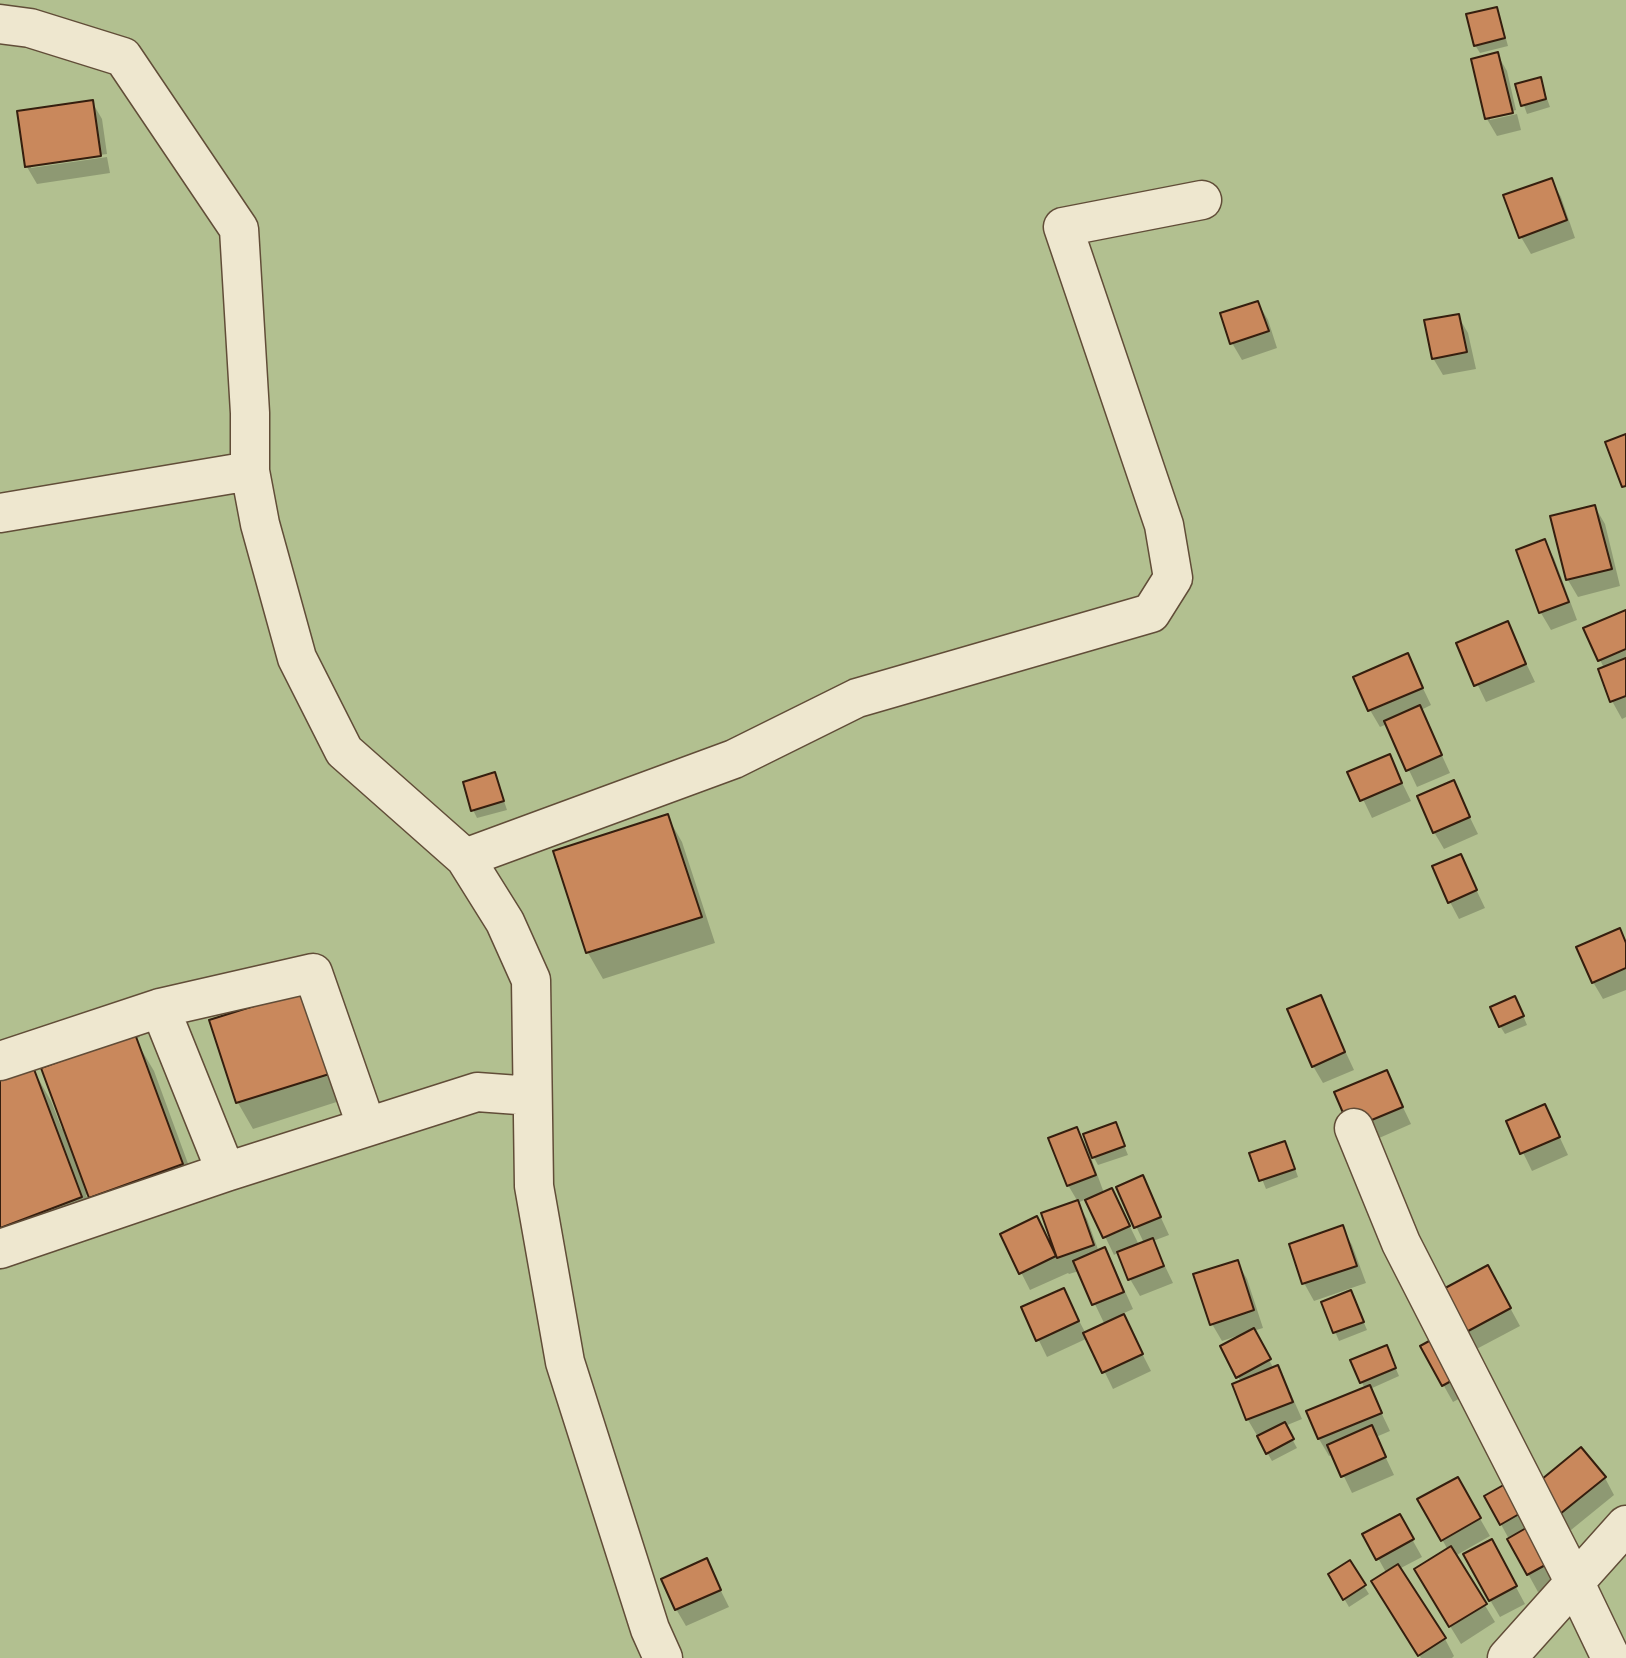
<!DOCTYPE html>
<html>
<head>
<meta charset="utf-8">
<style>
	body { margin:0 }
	canvas { display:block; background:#e5dab5 }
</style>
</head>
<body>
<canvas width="1626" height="1658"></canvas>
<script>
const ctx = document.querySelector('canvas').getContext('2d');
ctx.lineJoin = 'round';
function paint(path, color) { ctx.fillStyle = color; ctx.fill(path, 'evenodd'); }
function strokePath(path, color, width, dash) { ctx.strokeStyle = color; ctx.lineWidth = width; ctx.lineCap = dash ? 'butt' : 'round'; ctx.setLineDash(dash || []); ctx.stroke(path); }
paint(new Path2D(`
	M0,0h1626v1658h-1626z`), '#b2c090');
paint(new Path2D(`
	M1496,9l4,8 8,29 -28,7 -5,-8z
	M1497,54l10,17 9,39 -26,7v3l27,-6 4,16 -24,6 -10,-17 -14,-59z
	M1540,79l10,28 -23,7 -10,-28z
	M92,102l10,17 5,35 -76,11v3l76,-11 3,16 -73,11 -10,-17z
	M1551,180l10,17 14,41 -44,16 -10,-17z
	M1258,303l10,17 9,28 -35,12 -10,-17z
	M1458,316l10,17 8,36 -33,6 -10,-17z
	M1595,507l10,17 15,62 -42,11 -10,-17 -16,-63z
	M1544,541l10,17 23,62 -26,10 -10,-17 -23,-62z
	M1626,612v105l-4,2 -10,-18 -12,-31 4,-2 -19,-39z
	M1507,623l28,59 -49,20 -28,-58z
	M1407,655l24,50 -10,5 29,63 -33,14 -30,-63 -7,3 -10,-17z
	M1389,756l22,45 -39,17 -22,-46z
	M495,774l12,36 -30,8 -4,-8z
	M1453,783l25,51 -34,15 -10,-17z
	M667,816l15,26 33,101 -112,36 -15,-26 -33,-101z
	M1460,856l25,52 -26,11 -9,-17z
	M1619,930l7,12v48l-23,9 -10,-17z
	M311,990l41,107 -99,32 -15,-26 -27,-81z
	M1320,997l34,73 -31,13 -10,-17z
	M1519,1006l8,19 -22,9 -5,-8z
	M130,1012l10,25 -5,2 19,32 47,128 -91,33 -22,-38 -2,1 15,37 -101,38v-192l31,-12 20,35 11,28 3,-1 21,-75z
	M1386,1072l25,52 -50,22z
	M1545,1106l23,49 -36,16 -24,-49z
	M1115,1124l13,31 -30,10 -6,-11 -2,1 14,38 8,-3 27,55 5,-2 -26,-55 24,-11 27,58 -16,6 20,42 -33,13 -10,-17 -11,-27 -5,3 -27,-56 -10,4 10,16 12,33 5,-2 10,17 19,42 -11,5 29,57 -38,18 -25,-51 -41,19 -24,-49 40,-18 23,44 19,-9 -26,-54 -10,3 -1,-1 -38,17 -28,-55 34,-17 21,40 3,-2 -17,-42 35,-12 -10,-17 -18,-46 26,-10 13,21h2l-6,-15z
	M1289,1151l9,26 -32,12 -14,-35z
	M1342,1228l10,17 14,38 -52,18 -10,-18 -13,-38z
	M1237,1262l10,17 16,49 -10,3 21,38 3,-1 10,17 15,34 -17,7 12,22 -25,13 -24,-41 -14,-35 7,-3 -19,-35 19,-10 -1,-2 -18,6 -10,-17z
	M1497,1284l23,42 -51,27 -10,-17z
	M1355,1301l12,29 -28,11 -16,-38z
	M1422,1347l50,45 -19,10z
	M1390,1355l9,21 -29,13 20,42 -14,6 18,38 -42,18 -19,-39 -4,2 -10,-17 -11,-27 57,-23 -13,-28z
	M1605,1478l9,17 -43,35 -23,-29z
	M1457,1479l33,57 -35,20 40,66 -34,22 -35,-57 22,-37 -28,-50z
	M1515,1480l54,95 -31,17 -52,-95z
	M1399,1516l23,41 -23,12 46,70 9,17 -2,2h-31l-38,-59 4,-25 -22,-39z
	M1501,1559l24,45 -25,13 -10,-17z
	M706,1561l23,46 -43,19 -10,-17z
	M1349,1563l20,31 -20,13 -19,-32z`), '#0003');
const building = new Path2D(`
	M1497,7l8,31 -31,8 -8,-32z
	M1498,52l15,61 -28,6 -14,-60z
	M1541,77l5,22 -25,7 -6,-22z
	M93,100l8,56 -76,11 -8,-56z
	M1552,178l15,42 -48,18 -16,-43z
	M1258,301l11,30 -39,13 -10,-31z
	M1459,314l8,38 -35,7 -8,-39z
	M1626,434v52l-4,1 -17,-45z
	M1595,505l17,64 -46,11 -16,-64z
	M1545,539l24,63 -30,11 -23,-63z
	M1626,610v39l-28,12 -15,-33z
	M1508,621l18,43 -52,22 -18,-43z
	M1408,653l15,35 -55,23 -15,-34z
	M1626,658v38l-16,6 -12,-33z
	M1420,705l22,50 -36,16 -22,-50z
	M1390,754l12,29 -42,18 -13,-29z
	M495,772l9,29 -33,10 -8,-29z
	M1454,780l16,37 -37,16 -16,-37z
	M668,814l34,103 -116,36 -33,-102z
	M1461,854l16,36 -29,13 -16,-37z
	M1620,928l6,15v25l-34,15 -16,-36z
	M312,988l27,83 -103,32 -27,-83z
	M1321,995l24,57 -33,15 -25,-58z
	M1515,996l9,20 -25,11 -9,-20z
	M135,1034l48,130 -94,34 -48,-130z
	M32,1064l50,133 -82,31v-152z
	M1387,1070l16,37 -53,22 -16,-37z
	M1545,1104l15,33 -40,17 -14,-33z
	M1116,1122l9,24 -33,12 -9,-24z
	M1077,1127l19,48 -29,11 -19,-48z
	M1285,1141l10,28 -36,12 -10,-28z
	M1143,1175l18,42 -27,11 -18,-41z
	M1112,1188l18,38 -27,12 -18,-38z
	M1078,1200l16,45 -37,13 -16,-45z
	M1037,1216l19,40 -37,18 -19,-40z
	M1343,1225l14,41 -55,18 -13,-40z
	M1153,1238l11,28 -36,14 -11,-28z
	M1105,1247l19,45 -32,13 -19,-44z
	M1238,1260l16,50 -44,15 -17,-51z
	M1488,1265l23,43 -54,29 -23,-43z
	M1064,1288l15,33 -43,20 -15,-34z
	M1351,1290l13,32 -31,11 -12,-31z
	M1124,1314l19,40 -41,19 -19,-40z
	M1254,1328l17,31 -35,19 -16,-32z
	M1442,1334l22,40 -22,12 -22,-40z
	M1387,1345l9,23 -36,15 -10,-23z
	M1278,1365l15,37 -47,18 -14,-36z
	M1370,1385l12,28 -64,26 -12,-28z
	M1285,1422l9,17 -28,15 -9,-18z
	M1372,1425l14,32 -45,20 -14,-32z
	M1581,1447l25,30 -46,37 -24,-30z
	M1458,1477l23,41 -40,23 -24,-42z
	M1516,1478l17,28 -33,19 -16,-29z
	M1400,1514l14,25 -38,21 -14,-26z
	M1540,1520l20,37 -33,18 -20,-36z
	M1492,1539l25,47 -28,15 -26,-47z
	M1451,1546l36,58 -38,23 -35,-58z
	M707,1558l14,32 -46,20 -14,-31z
	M1350,1560l16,25 -23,15 -15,-26z
	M1398,1564l48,74 -28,18 -47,-75z`);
paint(building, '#c9885c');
strokePath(building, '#351e0e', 2);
const minor = new Path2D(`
	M0,24l30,4 93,29 116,172 11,184v58l10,53 37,134 47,93 121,107 40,64 26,58 3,206 31,176 85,267 13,29
	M0,513l250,-42
	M465,858l269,-99 123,-61 294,-85 22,-35 -9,-53 -101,-298 139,-27
	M160,1008l66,164
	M0,1061l160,-53 153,-35 53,152
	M1354,1128l47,115 174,340 36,75
	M0,1249l226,-77 251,-80 55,4
	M1507,1658l119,-133`);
strokePath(minor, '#614d38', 41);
strokePath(minor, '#eee7cf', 38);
</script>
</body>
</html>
